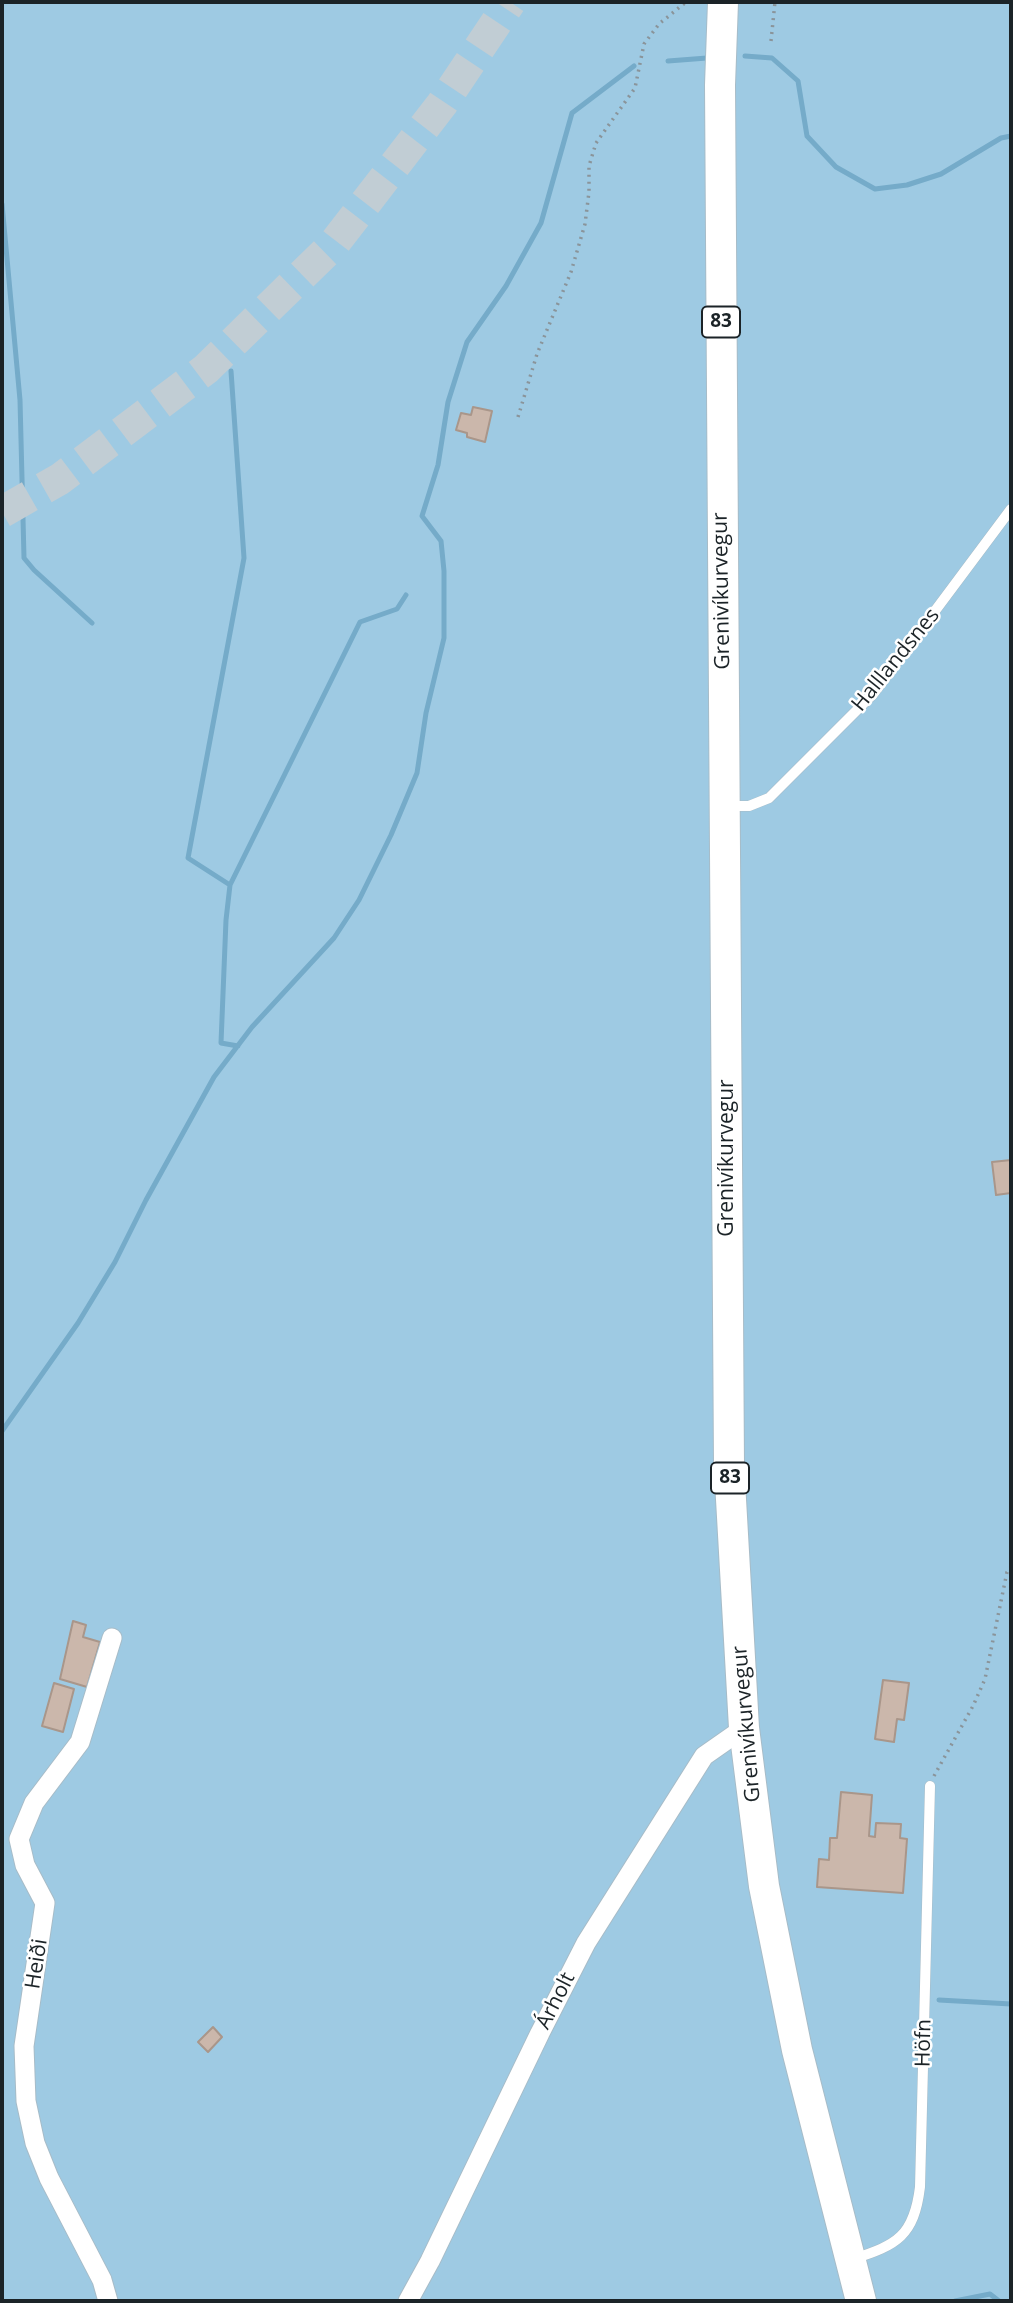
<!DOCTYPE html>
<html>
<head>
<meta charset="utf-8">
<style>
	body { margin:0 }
	#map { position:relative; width:1013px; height:2303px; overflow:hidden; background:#eaf7ff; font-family:"Open Sans",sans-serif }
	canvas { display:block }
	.frame { position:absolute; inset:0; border:4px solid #1b2327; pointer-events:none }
</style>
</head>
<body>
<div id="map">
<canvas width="1013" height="2303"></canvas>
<div class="frame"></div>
</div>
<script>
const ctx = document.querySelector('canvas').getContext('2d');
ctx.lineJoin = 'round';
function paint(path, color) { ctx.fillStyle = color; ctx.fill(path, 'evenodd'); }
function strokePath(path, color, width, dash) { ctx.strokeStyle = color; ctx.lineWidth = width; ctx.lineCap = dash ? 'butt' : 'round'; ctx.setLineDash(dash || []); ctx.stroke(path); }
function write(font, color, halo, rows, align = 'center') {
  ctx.font = font + ' "Open Sans",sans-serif'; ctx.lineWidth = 5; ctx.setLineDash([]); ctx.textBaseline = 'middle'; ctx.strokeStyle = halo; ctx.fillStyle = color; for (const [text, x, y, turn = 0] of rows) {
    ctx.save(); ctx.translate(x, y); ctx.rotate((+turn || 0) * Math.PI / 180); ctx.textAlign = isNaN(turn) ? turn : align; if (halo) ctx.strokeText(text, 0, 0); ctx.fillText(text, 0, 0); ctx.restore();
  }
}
paint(new Path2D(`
	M2,2h1009v2299h-1009z`), '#9ecae3');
strokePath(new Path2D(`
	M745,56l27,2 26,23 9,55 29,31 39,22 32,-4 34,-11 60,-36 10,-2
	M668,61l39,-3
	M2,204l18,196 4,158 10,12 58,53
	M230,885l-42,-27 56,-300 -13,-187
	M238,1046l-17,-3 5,-123 4,-35 130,-263 37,-13 9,-14
	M2,1431l76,-108 37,-61 31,-62 68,-123 38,-50 82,-89 25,-38 32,-65 26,-62 9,-60 18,-75v-67l-3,-30 -19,-25 16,-51 10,-63 19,-60 39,-56 35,-63 31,-110 62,-47
	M939,2000l72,4
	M955,2301l35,-7 9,7`), '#75abc9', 5);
const building = new Path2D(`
	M473,407l19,4 -7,31 -18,-5v-4l-11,-3 5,-17 10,2z
	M1011,1160v33l-15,2 -4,-33z
	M73,1621l13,4 -3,12 17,5 -13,45 -27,-8z
	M883,1680l26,3 -5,37 -7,-1 -3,23 -19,-3z
	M54,1683l20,6 -11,43 -21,-6z
	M841,1792l31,3 -3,41 6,1 1,-14 25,1 -1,14 7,1 -4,54 -86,-6 2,-28 10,1 1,-22h7z
	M213,2027l9,10 -14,15 -10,-10z`);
paint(building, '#cbb7ab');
strokePath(building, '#a9968a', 2);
strokePath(new Path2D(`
	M2,512l58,-33 146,-110 127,-124 109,-141 68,-102`), '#c1cdd4', 32, [32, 16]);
const service = new Path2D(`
	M729,806h20l20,-8 104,-104 138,-185
	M853,2259c44,-14 61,-23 67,-72l10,-401`);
const minor = new Path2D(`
	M108,2301l-6,-21 -53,-102 -14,-35 -9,-42 -2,-55 21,-143 -20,-38 -6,-26 15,-36 46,-61 32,-104
	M408,2301l22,-40 110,-228 46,-90 118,-187 40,-28`);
const primary = new Path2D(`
	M723,2l-3,83 9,1379 15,264 20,158 33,164 64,251`);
strokePath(service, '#a7bcc8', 11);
strokePath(minor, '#a7bcc8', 21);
strokePath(primary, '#a7bcc8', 32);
strokePath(new Path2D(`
	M771,41l4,-39
	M518,417l19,-63 34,-82 14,-48 4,-32v-26l7,-23 39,-55 9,-44 15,-20 27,-22
	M934,1776l39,-70 12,-27 22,-107 4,-5`), '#8a949a', 3.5, [2, 5]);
strokePath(service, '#fff', 10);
strokePath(minor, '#fff', 19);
strokePath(primary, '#fff', 30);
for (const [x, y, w] of [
	[721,322,38],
	[730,1478,38]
]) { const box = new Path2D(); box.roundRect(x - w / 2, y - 15.5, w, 31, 5); ctx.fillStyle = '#fff'; ctx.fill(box); strokePath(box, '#1b2327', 2); }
write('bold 19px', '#1b2327', null, [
	["83",721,322],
	["83",730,1478]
]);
write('21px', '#1b2327', '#fff', [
	["Grenivíkurvegur",722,591,-91],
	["Halllandsnes",896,660,-51],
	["Grenivíkurvegur",727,1158,-90],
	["Grenivíkurvegur",747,1724,-95],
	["Heiði",37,1964,-81],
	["Árholt",556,2001,-63],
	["Höfn",924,2043,-89]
]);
</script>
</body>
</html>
